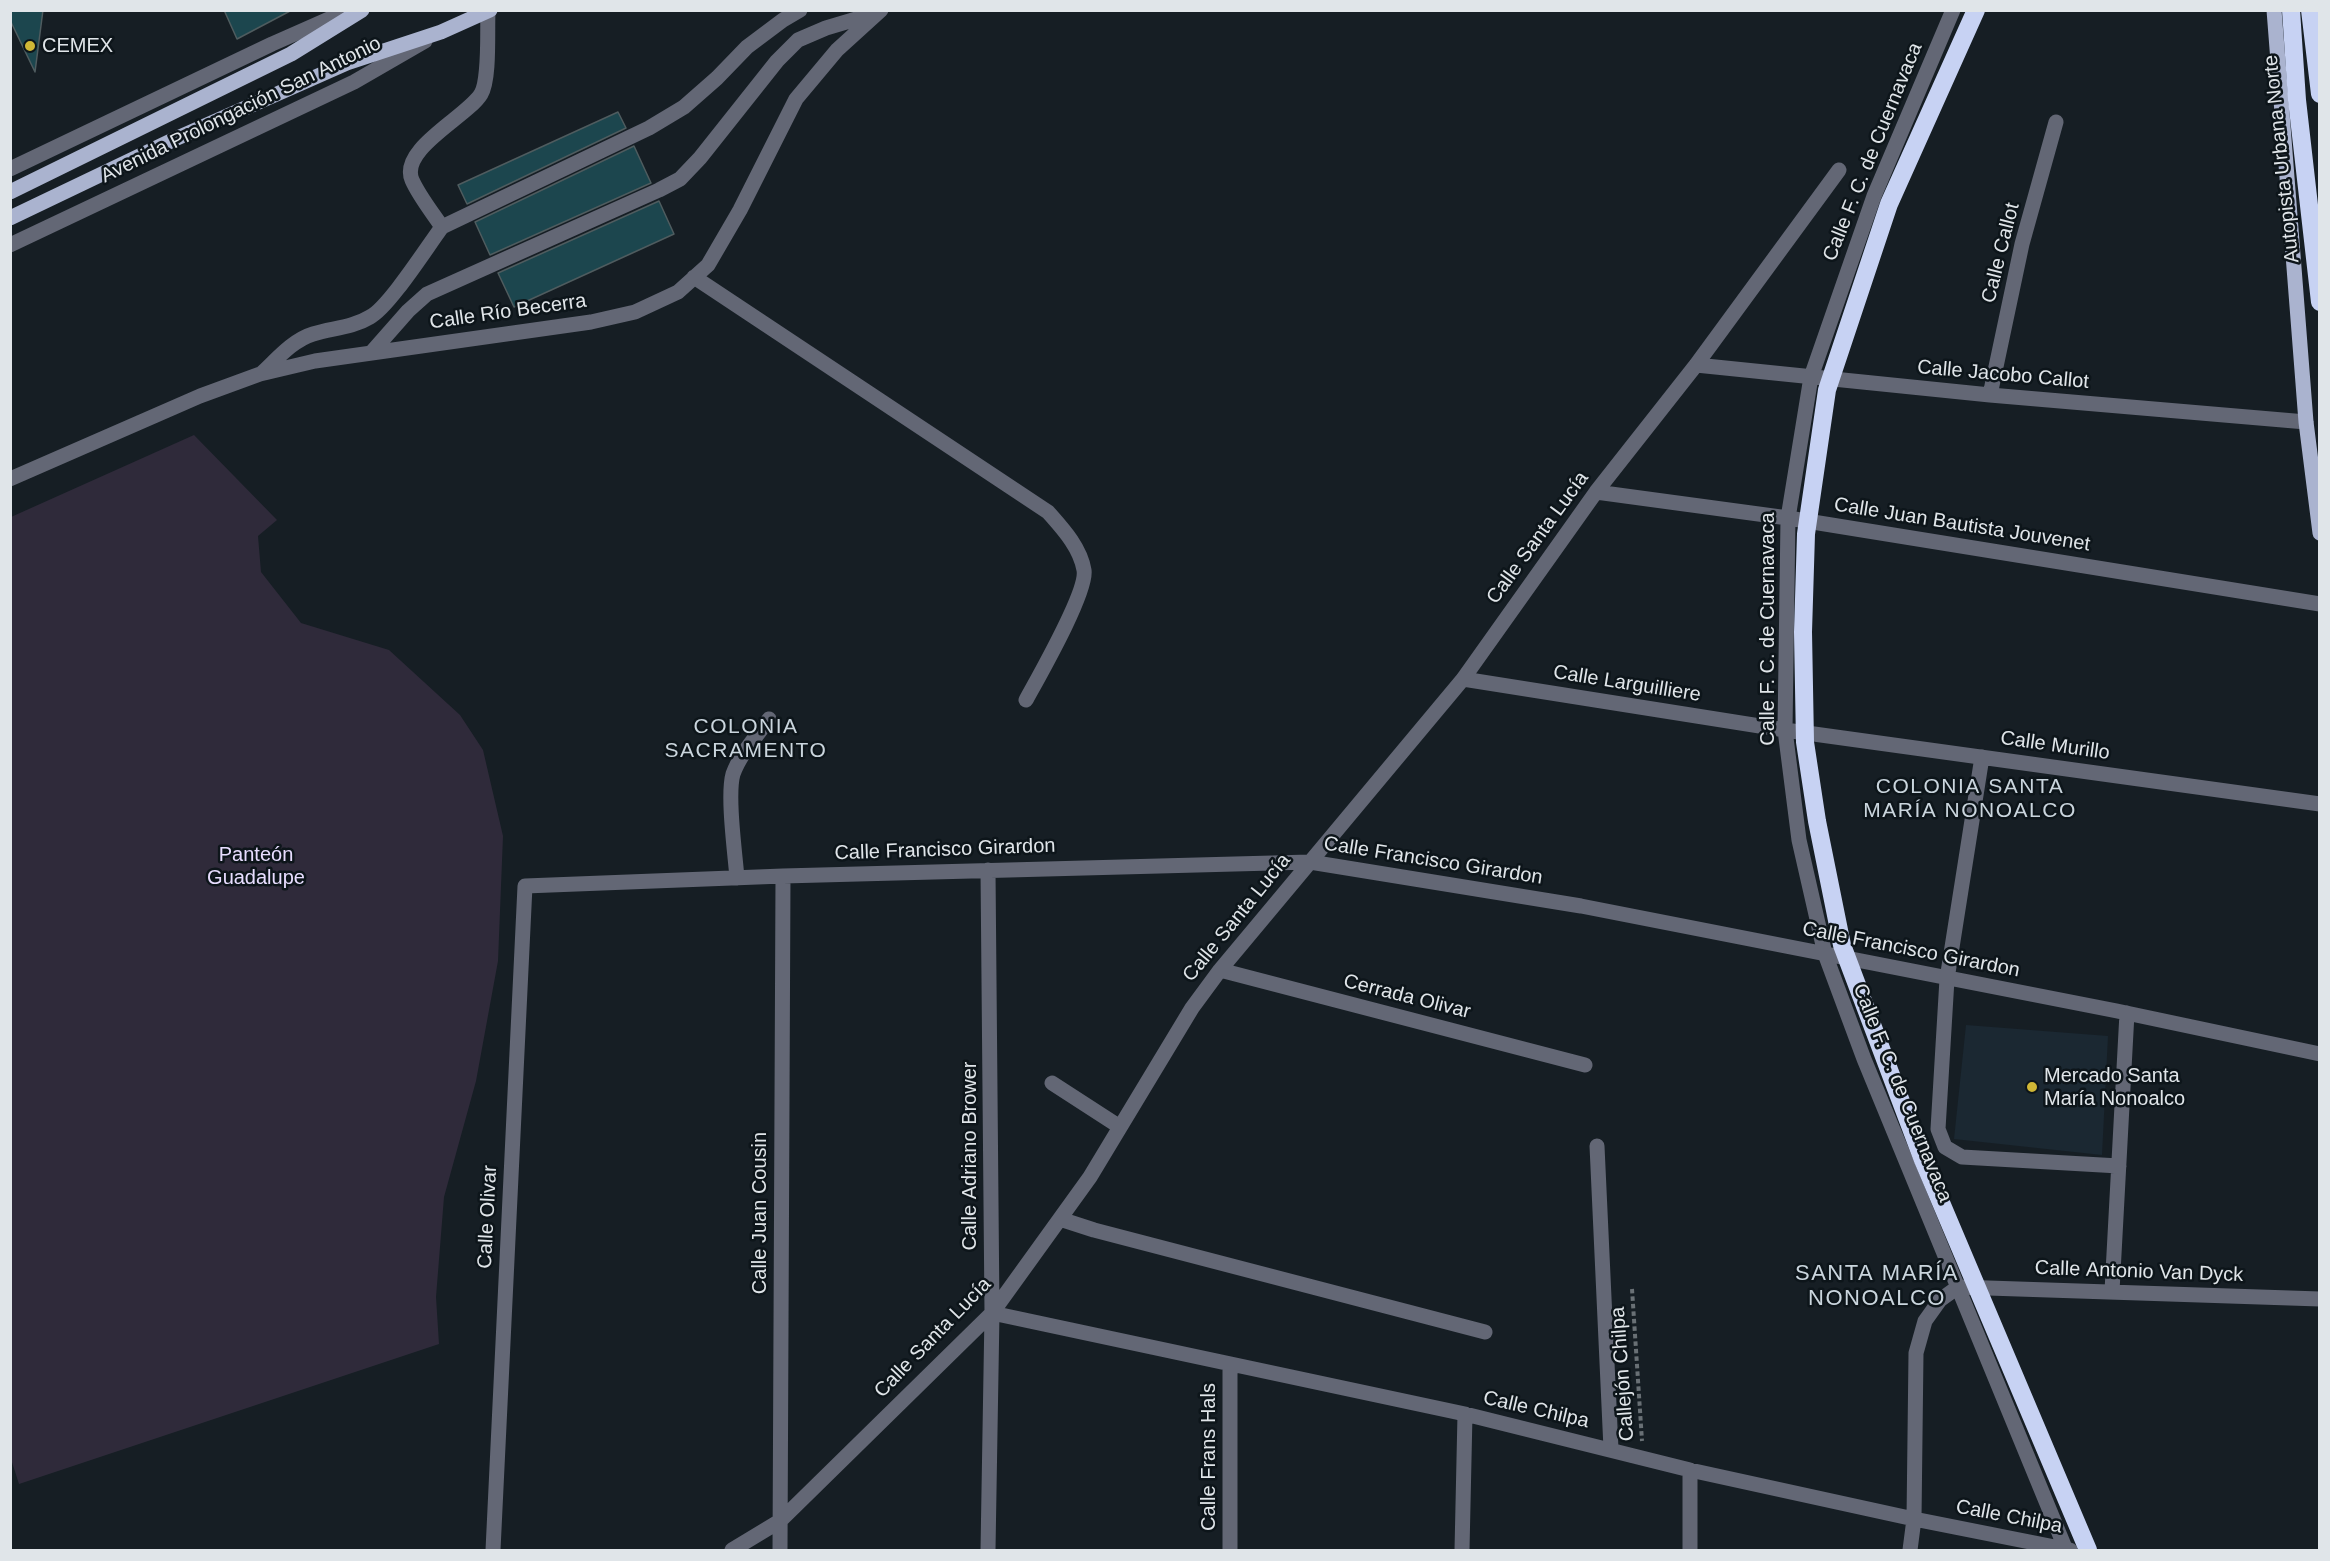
<!DOCTYPE html>
<html>
<head>
<meta charset="utf-8">
<style>
	body { margin:0 }
	#map { position:relative; width:2330px; height:1561px; overflow:hidden; background:#161e24; font-family:Helvetica,sans-serif }
	canvas { display:block }
	.frame { position:absolute; inset:0; border:12px solid #e0e5e9; pointer-events:none }
</style>
</head>
<body>
<div id="map">
<canvas width="2330" height="1561"></canvas>
<div class="frame"></div>
</div>
<script>
const ctx = document.querySelector('canvas').getContext('2d');
ctx.lineJoin = 'round';
function paint(path, color) { ctx.fillStyle = color; ctx.fill(path, 'evenodd'); }
function strokePath(path, color, width, dash) { ctx.strokeStyle = color; ctx.lineWidth = width; ctx.lineCap = dash ? 'butt' : 'round'; ctx.setLineDash(dash || []); ctx.stroke(path); }
function write(font, color, halo, rows, align = 'center') {
  ctx.font = font + ' Helvetica,sans-serif'; ctx.lineWidth = 5; ctx.setLineDash([]); ctx.textBaseline = 'middle'; ctx.strokeStyle = halo; ctx.fillStyle = color; for (const [text, x, y, turn = 0] of rows) {
    ctx.save(); ctx.translate(x, y); ctx.rotate((+turn || 0) * Math.PI / 180); ctx.textAlign = isNaN(turn) ? turn : align; if (halo) ctx.strokeText(text, 0, 0); ctx.fillText(text, 0, 0); ctx.restore();
  }
}
paint(new Path2D(`
	M1966,1025l142,11 -6,119 -148,-16z`), '#1b2832');
paint(new Path2D(`
	M194,435l83,85 -19,16 3,36 40,51 88,27 71,65 23,35 20,86 -5,125 -22,120 -32,116 -8,100 3,47 -420,140 -9,-28 1,-939z`), '#2f2a3a');
const building = new Path2D(`
	M10,10h33l-8,62 -25,-52z
	M224,10h68l-55,29z
	M618,112l8,16 -159,76 -9,-19z
	M634,146l17,37 -161,72 -15,-33z
	M659,201l15,33 -160,73 -16,-34z`);
paint(building, '#1c464e');
strokePath(building, '#4f5c5f', 1.5);
strokePath(new Path2D(`
	M1632,1289l10,152`), '#697075', 4, [4.5, 3]);
strokePath(new Path2D(`
	M1953,10l-79,186 -63,181 -23,141 -3,212 14,110 26,114 39,105 202,491
	M10,169l262,-125 77,-34
	M442,227l207,-99 35,-21 33,-29 30,-31 36,-27 17,-10
	M10,245l344,-163 71,-41
	M694,277l354,235c15,17 32,35 36,58 4,21 -46,108 -58,130
	M371,353l37,-42 19,-17 232,-104 21,-11 20,-21 77,-97 21,-21 28,-12 47,-14
	M1696,365l294,30 316,27
	M262,373c15,-14 31,-33 51,-39 19,-6 39,-6 57,-17 19,-10 57,-70 72,-90 -10,-15 -23,-31 -30,-47 -13,-31 55,-63 69,-86 9,-15 6,-63 7,-83
	M1990,395l32,-151 34,-122
	M10,479l190,-83 60,-22 55,-13 276,-39 44,-10 43,-20 30,-27 32,-55 56,-111 41,-49 44,-40
	M1596,492l192,26 532,86
	M1463,679l322,51 535,74
	M1982,757l-35,222 -9,150 7,18 17,10 157,9
	M737,878c-2,-25 -10,-83 -4,-104 7,-20 24,-38 36,-55
	M1220,970l365,95
	M1052,1083l68,44
	M1597,1146l14,303
	M1060,1219l34,11 391,102
	M2112,1291l15,-278
	M992,1313l473,101 225,56 224,49 156,31
	M493,1550l32,-664 258,-10 527,-14 271,44 536,105 203,43
	M732,1550l48,-29 212,-208 98,-136 102,-169 28,-38 243,-291 133,-187 100,-127 143,-195
	M780,1550l3,-674
	M988,1550l4,-237 -4,-443
	M1230,1550v-186
	M1462,1550l3,-136
	M1690,1550v-80
	M1910,1550l4,-31 2,-166 9,-32 15,-21 18,-13 362,12`), '#636775', 15);
strokePath(new Path2D(`
	M2274,10l32,412 14,111
	M10,192l281,-138 71,-44
	M10,218l165,-79 172,-76 94,-31 49,-22`), '#aab3cf', 15);
strokePath(new Path2D(`
	M2291,10l6,90 23,202
	M2310,10l10,84`), '#c7d2f3', 18);
strokePath(new Path2D(`
	M1976,10l-87,194 -62,186 -21,144 -3,98 2,110 12,79 25,124 81,215 165,390`), '#c7d2f3', 18);
for (const [x, y, r, color] of [
	[30,46,6,"#d0b736"],
	[2032,1087,6,"#d0b736"]
]) { const dot = new Path2D(); dot.arc(x, y, r, 0, 2 * Math.PI); ctx.fillStyle = color; ctx.fill(dot); strokePath(dot, '#0d151a', 2); }
write('20px', '#e0e5e9', '#0d151a', [
	["CEMEX",42,46],
	["Mercado Santa",2044,1076],
	["María Nonoalco",2044,1099]
], 'left');
write('20px', '#e0e5e9', '#0d151a', [
	["Avenida Prolongación San Antonio",241,110,-26],
	["Calle F. C. de Cuernavaca",1873,152,-68],
	["Autopista Urbana Norte",2282,159,-96],
	["Calle Callot",2001,253,-76],
	["Calle Río Becerra",508,312,-8],
	["Calle Jacobo Callot",2003,375,5],
	["Calle Juan Bautista Jouvenet",1962,525,9],
	["Calle Santa Lucía",1538,538,-54],
	["Calle F. C. de Cuernavaca",1768,629,-90],
	["Calle Larguilliere",1627,684,9],
	["Calle Murillo",2055,746,8],
	["Calle Francisco Girardon",945,850,-2],
	["Calle Francisco Girardon",1433,861,9],
	["Calle Santa Lucía",1237,918,-51],
	["Calle Francisco Girardon",1911,950,11],
	["Cerrada Olivar",1407,997,14],
	["Calle F. C. de Cuernavaca",1902,1093,68],
	["Calle Adriano Brower",970,1156,-90],
	["Calle Juan Cousin",760,1213,-90],
	["Calle Olivar",488,1217,-87],
	["Calle Antonio Van Dyck",2139,1272,2],
	["Calle Santa Lucía",933,1338,-46],
	["Callejón Chilpa",1623,1374,-94],
	["Calle Chilpa",1536,1410,13],
	["Calle Frans Hals",1209,1457,-90],
	["Calle Chilpa",2009,1517,11]
]);
write('20px', '#e8ddff', '#0d151a', [
	["Panteón",256,855],
	["Guadalupe",256,878]
]);
ctx.letterSpacing = '1.5px';
write('21px', '#cad5dd', '#0d151a', [
	["COLONIA",746,727],
	["SACRAMENTO",746,751],
	["COLONIA SANTA",1970,787],
	["MARÍA NONOALCO",1970,811]
]);
ctx.letterSpacing = '0px';
ctx.letterSpacing = '1.5px';
write('22px', '#cad5dd', '#0d151a', [
	["SANTA MARÍA",1877,1274],
	["NONOALCO",1877,1299]
]);
ctx.letterSpacing = '0px';
</script>
</body>
</html>
